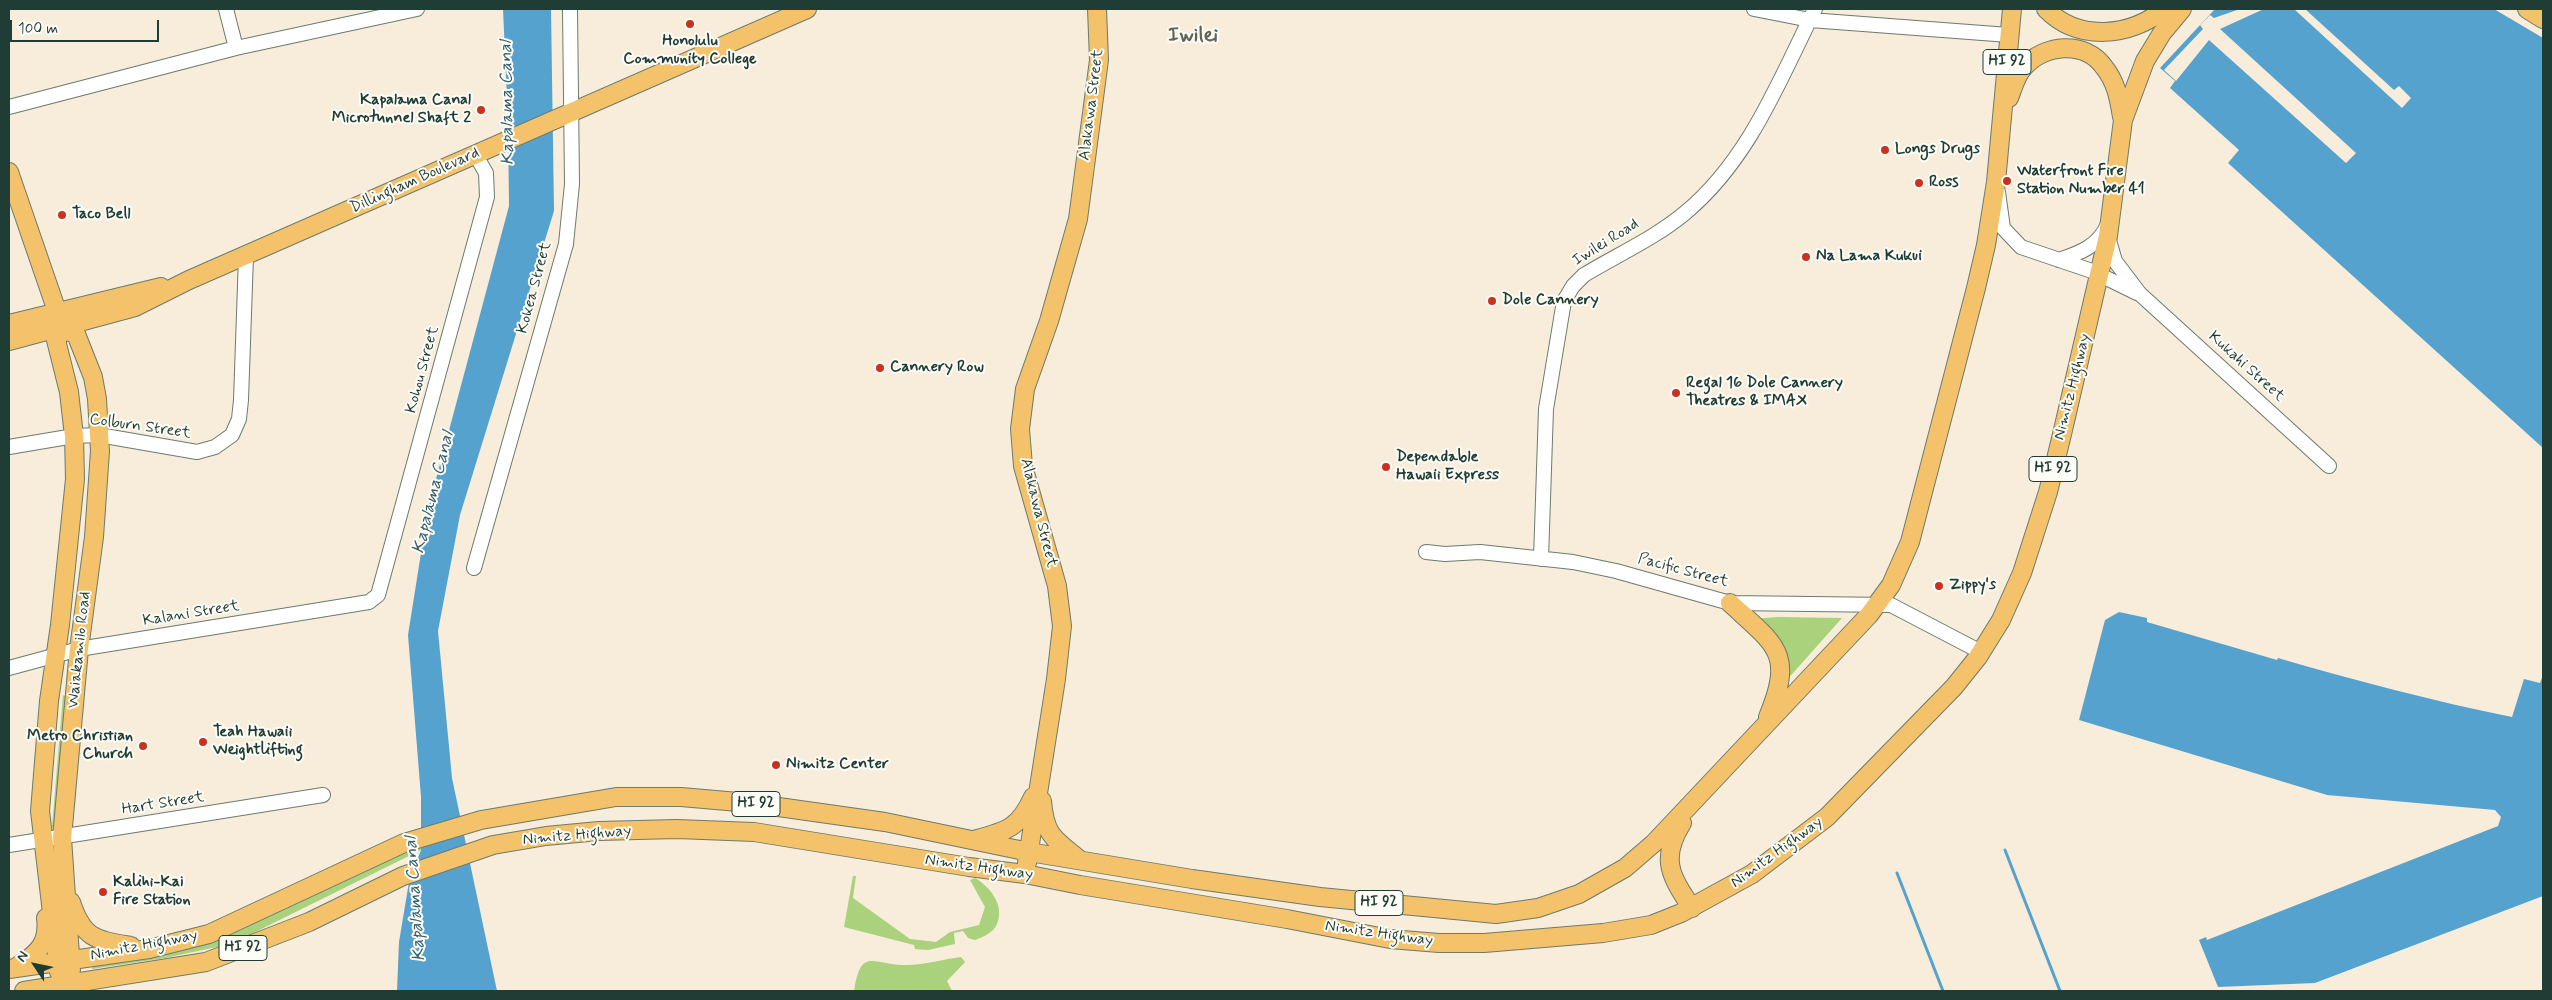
<!DOCTYPE html>
<html>
<head>
<meta charset="utf-8">
<style>
	body { margin:0 }
	#map { position:relative; width:2552px; height:1000px; overflow:hidden; background:#f7edda; font-family:Mynerve,sans-serif }
	canvas { display:block }
	.frame { position:absolute; inset:0; border:10px solid #1f3d34; pointer-events:none }
	.north { position:absolute; left:10px; top:940px; width:50px; height:50px; -webkit-text-stroke:4px #fdfcf7; paint-order:stroke; rotate:304deg; font-size:14px; font-weight:700; line-height:20px; text-align:center; color:#1f3d34 }
	.north::after { content:''; display:block; margin:auto; width:18px; height:22px; background:#1f3d34; clip-path:polygon(50% 0,100% 100%,50% 72%,0 100%) }
	.scale { position:absolute; left:10px; top:20px; width:149px; height:22px; box-sizing:border-box; border:2px solid #1f3d34; border-top:0; padding-left:6px; font-size:15px; line-height:18px; white-space:nowrap; color:#1f3d34; -webkit-text-stroke:4px #fdfcf7; paint-order:stroke }
</style>
</head>
<body>
<div id="map">
<canvas width="2552" height="1000"></canvas>
<div class="frame"></div>
<div class="north">N</div>
<div class="scale">100 m</div>
</div>
<script>
const ctx = document.querySelector('canvas').getContext('2d');
ctx.lineJoin = 'round';
function paint(path, color) { ctx.fillStyle = color; ctx.fill(path, 'evenodd'); }
function strokePath(path, color, width, dash) { ctx.strokeStyle = color; ctx.lineWidth = width; ctx.lineCap = dash ? 'butt' : 'round'; ctx.setLineDash(dash || []); ctx.stroke(path); }
function write(font, color, halo, rows, align = 'center') {
  ctx.font = font + ' Mynerve,sans-serif'; ctx.lineWidth = 4; ctx.setLineDash([]); ctx.textBaseline = 'middle'; ctx.strokeStyle = halo; ctx.fillStyle = color; for (const [text, x, y, turn = 0] of rows) {
    ctx.save(); ctx.translate(x, y); ctx.rotate((+turn || 0) * Math.PI / 180); ctx.textAlign = isNaN(turn) ? turn : align; if (halo) ctx.strokeText(text, 0, 0); ctx.fillText(text, 0, 0); ctx.restore();
  }
}
paint(new Path2D(`
	M1778,617l64,1 -57,64 -32,-63z
	M63,695l5,3 -14,132 -2,-3z
	M421,837v13l-190,94 -66,14 -73,11v-6l69,-10z
	M853,876h3l-3,22 57,41 26,3 14,-10 29,-7 6,-18 -15,-27 5,-2c15,9 30,27 22,46 -4,9 -14,13 -22,16l-7,-2 -5,-7 -9,2 1,11 -27,6 -13,-1 -1,-4 -70,-18z
	M961,957l4,5 -18,19 5,10h-98c7,-44 18,-27 49,-26 19,1 40,-6 58,-8z`), '#aad17c');
paint(new Path2D(`
	M503,9h48l3,202 -94,304 -22,116 14,147 45,213h-100l2,-49 10,-60 12,-32v-53l-13,-162 20,-126 81,-303 -1,-85z
	M2215,9h279l49,29v410l-315,-285 11,-13 -69,-62 5,-7 -15,-13z
	M2119,612l28,6v4l130,38 1,-2c75,22 155,43 234,59l12,-38 16,4 3,-8v221l-228,87 -97,4 -19,-47 7,-3 1,3 291,-114 3,-9 -6,-7 -168,-15 -248,-75 26,-100z`), '#56a2cf');
paint(new Path2D(`
	M2240,9h24l-44,20 136,124 -10,10 -137,-123 -33,41 -12,-11 39,-41 -3,-4 10,-10 4,3z
	M2294,9h11l89,81 5,-4 12,12 -9,10z`), '#f7edda');
strokePath(new Path2D(`
	M2005,850l55,141
	M1897,873l46,118`), '#56a2cf', 3);
const minor = new Path2D(`
	M226,9l10,39
	M1754,9l56,11 199,15
	M9,107l227,-59 181,-39
	M1998,192l5,36 18,19 71,24 45,22
	M2108,237l7,24 25,33 189,172
	M2059,260c21,-7 40,-14 49,-36
	M9,447l65,-11 25,-1 98,17 18,-5 17,-12 7,-16 2,-19 5,-144
	M1426,552l19,2 35,-2 93,10 43,9 114,32 161,2 90,47
	M1541,559l5,-150 18,-108 9,-15 11,-11c33,-20 71,-37 101,-62 64,-53 94,-132 130,-204
	M474,568l92,-324 6,-60 -2,-175
	M9,668l70,-19 290,-47 9,-7 109,-398 -1,-24 -11,-19
	M9,845l314,-50`);
const major = new Path2D(`
	M2046,9c32,33 85,28 118,0
	M2527,9l16,10
	M2009,98c4,-10 7,-23 15,-31 20,-23 61,-27 80,0 12,15 15,31 18,50
	M9,172l52,151
	M9,324l152,-37
	M63,330l13,4 17,43 4,22 3,52 -6,86 -15,112 -17,189 9,132
	M9,341l126,-34 54,-27 618,-271
	M1730,603c45,42 65,49 38,114
	M1042,801c3,35 12,38 38,59
	M1682,823c-22,35 -12,53 10,85
	M977,839c30,-8 42,-11 56,-42
	M1027,863l29,-184 6,-53 -5,-40 -34,-120 -3,-37 5,-40 24,-68 29,-102 21,-159 -2,-51
	M71,902c12,37 25,38 60,44
	M19,965c20,-12 30,-23 27,-47
	M9,969l140,-20 60,-15 195,-91 77,-23 135,-23h65l69,6 135,19 144,30 163,27 128,18 176,17 42,-6 41,-14 46,-26 29,-25 215,-228 22,-30 19,-43 66,-254 10,-43 10,-63 16,-173
	M59,972l-19,-161 9,-110 11,-76 15,-146 -1,-43 -5,-44 -13,-52 7,-10
	M24,991l182,-29 103,-40 94,-46 90,-31 53,-9 53,-5 78,-2 77,3 215,35 56,7 55,11 207,34 103,20 49,4h45l119,-10 48,-8 30,-12 71,-39 75,-57 127,-130 24,-30 23,-37 21,-47 26,-81 15,-62 45,-194 15,-116 22,-59 17,-28 20,-24`);
strokePath(minor, '#6b7b6e', 16);
strokePath(major, '#6b7b6e', 20);
strokePath(minor, '#fff', 14);
strokePath(major, '#f4c26a', 18);
for (const [x, y, r, color] of [
	[690,24,5,"#c8321e"],
	[481,110,5,"#c8321e"],
	[1885,150,5,"#c8321e"],
	[2007,181,5,"#c8321e"],
	[1919,183,5,"#c8321e"],
	[62,215,5,"#c8321e"],
	[1806,257,5,"#c8321e"],
	[1492,301,5,"#c8321e"],
	[880,368,5,"#c8321e"],
	[1676,393,5,"#c8321e"],
	[1386,467,5,"#c8321e"],
	[1939,586,5,"#c8321e"],
	[203,742,5,"#c8321e"],
	[143,746,5,"#c8321e"],
	[776,765,5,"#c8321e"],
	[103,892,5,"#c8321e"]
]) { const dot = new Path2D(); dot.arc(x, y, r, 0, 2 * Math.PI); ctx.fillStyle = color; ctx.fill(dot); strokePath(dot, '#fdfcf7', 2); }
for (const [x, y, w] of [
	[2007,62,48],
	[2053,469,48],
	[756,804,48],
	[1379,903,48],
	[243,948,48]
]) { const box = new Path2D(); box.roundRect(x - w / 2, y - 12.5, w, 25, 4); ctx.fillStyle = '#fdfcf7'; ctx.fill(box); strokePath(box, '#1f3d34', 1); }
write('bold 15px', '#1f3d34', null, [
	["HI 92",2007,62],
	["HI 92",2053,469],
	["HI 92",756,804],
	["HI 92",1379,903],
	["HI 92",243,948]
]);
write('bold 16px', '#1f3d34', '#fdfcf7', [
	["Honolulu",690,42,"center"],
	["Community College",690,60,"center"],
	["Kapalama Canal",471,101,"right"],
	["Microtunnel Shaft 2",471,119,"right"],
	["Longs Drugs",1895,150],
	["Waterfront Fire",2017,172],
	["Station Number 41",2017,190],
	["Ross",1929,183],
	["Taco Bell",72,215],
	["Na Lama Kukui",1816,257],
	["Dole Cannery",1502,301],
	["Cannery Row",890,368],
	["Regal 16 Dole Cannery",1686,384],
	["Theatres & IMAX",1686,402],
	["Dependable",1396,458],
	["Hawaii Express",1396,476],
	["Zippy's",1949,586],
	["Teah Hawaii",213,733],
	["Weightlifting",213,751],
	["Metro Christian",133,737,"right"],
	["Church",133,755,"right"],
	["Nimitz Center",786,765],
	["Kalihi-Kai",113,883],
	["Fire Station",113,901]
], 'left');
write('16px', '#1f3d34', '#fdfcf7', [
	["Alakawa Street",1092,105,-83],
	["Dillingham Boulevard",415,181,-24],
	["Iwilei Road",1606,243,-32],
	["Kokea Street",535,288,-75],
	["Kukahi Street",2246,367,42],
	["Kohou Street",423,370,-75],
	["Nimitz Highway",2073,387,-76],
	["Colburn Street",140,427,8],
	["Alakawa Street",1038,513,76],
	["Pacific Street",1683,571,15],
	["Kalani Street",191,614,-9],
	["Waiakamilo Road",80,650,-84],
	["Hart Street",163,804,-9],
	["Nimitz Highway",577,836,-5],
	["Nimitz Highway",1777,853,-36],
	["Nimitz Highway",979,868,8],
	["Nimitz Highway",1379,934,8],
	["Nimitz Highway",144,946,-11]
]);
write('italic 18px', '#32606a', '#fdfcf7', [
	["Kapalama Canal",508,103,-91],
	["Kapalama Canal",434,493,-76],
	["Kapalama Canal",416,899,-94]
]);
write('bold 21px', '#606653', '#fdfcf7', [
	["Iwilei",1193,37]
]);
</script>
</body>
</html>
